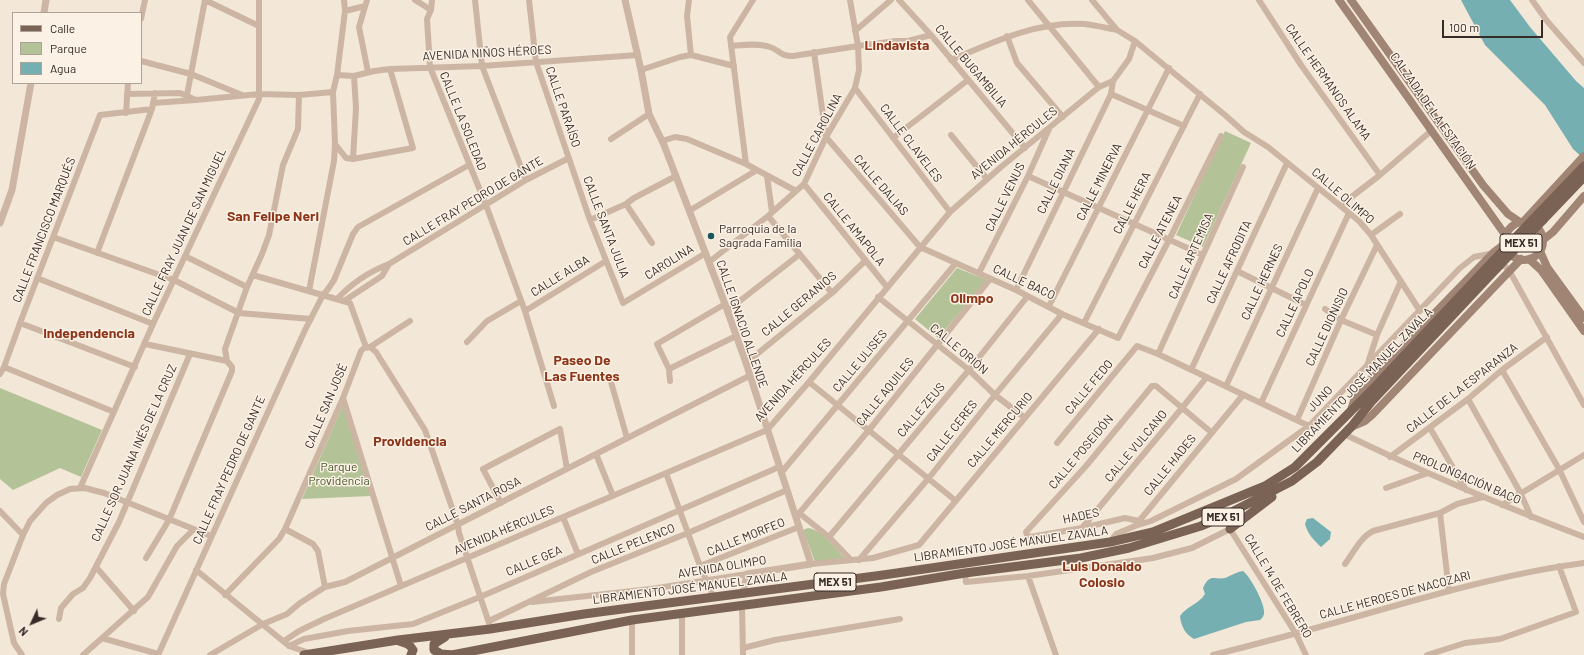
<!DOCTYPE html>
<html>
<head>
<meta charset="utf-8">
<style>
	body { margin:0 }
	#map { position:relative; width:1584px; height:655px; overflow:hidden; background:#f3e7d8; font-family:Barlow,sans-serif }
	canvas { display:block }
	.legend { position:absolute; left:12px; top:12px; width:130px; height:72px; box-sizing:border-box; background:#fbf1e5; border:1px solid #aca299; margin:0; padding:5px 7px; list-style:none; font-size:12px; color:#362b26 }
	.legend li { display:flex; align-items:center; gap:8px; height:20px }
	.legend b { width:20px; border:1px solid #aca299 }
	.north { position:absolute; left:12px; top:603px; width:40px; height:40px; -webkit-text-stroke:3px #fbf1e5; paint-order:stroke; rotate:226deg; font-size:11px; font-weight:700; line-height:16px; text-align:center; color:#362b26 }
	.north::after { content:''; display:block; margin:auto; width:14px; height:18px; background:#362b26; clip-path:polygon(50% 0,100% 100%,50% 72%,0 100%) }
	.scale { position:absolute; left:1442px; top:20px; width:101px; height:18px; box-sizing:border-box; border:2px solid #362b26; border-top:0; padding-left:5px; font-size:12px; line-height:14px; white-space:nowrap; color:#362b26; -webkit-text-stroke:3px #fbf1e5; paint-order:stroke }
</style>
</head>
<body>
<div id="map">
<canvas width="1584" height="655"></canvas>
<ul class="legend">
<li><b style="height:5px;background:#7a6255"></b>Calle</li>
<li><b style="height:11px;background:#b4c397"></b>Parque</li>
<li><b style="height:11px;background:#75afb2"></b>Agua</li>
</ul>
<div class="north">N</div>
<div class="scale">100 m</div>
</div>
<script>
const ctx = document.querySelector('canvas').getContext('2d');
ctx.lineJoin = 'round';
function paint(path, color) { ctx.fillStyle = color; ctx.fill(path, 'evenodd'); }
function strokePath(path, color, width, dash) { ctx.strokeStyle = color; ctx.lineWidth = width; ctx.lineCap = dash ? 'butt' : 'round'; ctx.setLineDash(dash || []); ctx.stroke(path); }
function write(font, color, halo, rows, align = 'center') {
  ctx.font = font + ' Barlow,sans-serif'; ctx.lineWidth = 3; ctx.setLineDash([]); ctx.textBaseline = 'middle'; ctx.strokeStyle = halo; ctx.fillStyle = color; for (const [text, x, y, turn = 0] of rows) {
    ctx.save(); ctx.translate(x, y); ctx.rotate((+turn || 0) * Math.PI / 180); ctx.textAlign = isNaN(turn) ? turn : align; if (halo) ctx.strokeText(text, 0, 0); ctx.fillText(text, 0, 0); ctx.restore();
  }
}
paint(new Path2D(`
	M1225,131l26,12 -48,104 -27,-12z
	M957,268l30,12 -49,58 -23,-19z
	M0,388l102,42 -21,47 -21,-9 -47,22 -13,-11z
	M343,405l28,91 -69,3z
	M808,528c15,2 27,20 37,30l-30,4 -12,-32z`), '#b4c397');
paint(new Path2D(`
	M1461,0h49l20,27 46,54 8,7v71l-11,-10 -28,-44 -60,-60z
	M1313,518l18,14 -1,7 -9,8c-7,-7 -13,-12 -16,-23l2,-5z
	M1243,571c7,5 23,34 21,43 -1,3 -2,4 -4,6l-14,2 -52,17c-9,-5 -13,-13 -14,-23 7,-10 19,-12 25,-22l-2,-6c7,-15 11,-8 22,-10 5,-2 11,-6 18,-7z`), '#75afb2');
strokePath(new Path2D(`
	M205,0l54,26
	M367,0l-8,27 9,45
	M415,0l16,10
	M432,0l-1,10 -4,9 3,48 56,138 39,106 29,95
	M475,0l7,66 44,114
	M529,0l7,62 54,158 33,83 83,-50
	M689,0l-2,16 4,39
	M899,0l32,35 94,113
	M1028,0l71,87
	M1092,0l25,30 18,11 29,24 61,50 19,17 24,15 91,74 12,14 49,76
	M1259,0l42,65 79,110
	M1532,0l15,21 37,42
	M345,11l20,-5
	M141,19l4,-19
	M855,31l36,-31
	M1007,36l10,27 46,54
	M731,46c13,-1 27,-3 39,1 10,3 9,9 23,9l65,-10 38,-5h12l23,-6
	M814,52l12,85 94,110 96,43 46,24 56,24 51,-98 52,-104
	M951,60c42,-18 86,-39 133,-36 11,1 22,4 33,6
	M141,61l50,13 51,21
	M641,70l39,-13 11,-2 43,11
	M337,75l17,1 20,-5 16,-2 92,-3 156,-11
	M855,88l95,124
	M127,94l53,-1 16,7 63,-6 40,1 34,-3
	M1111,94l73,32
	M187,95l18,-95
	M153,103l43,-3
	M126,113l2,-30
	M951,135l36,44
	M893,138l75,-58
	M611,139l38,-25
	M662,141l13,-4 12,2 59,25 50,27
	M335,144l11,14 7,1 60,-11 -23,-79
	M353,159l3,-51 -2,-32
	M746,164l-16,-127 23,-37
	M767,176l5,36
	M1028,176l175,79
	M804,184l83,103
	M626,204l26,39
	M1341,205l39,-30 51,-44
	M689,211l68,-41
	M768,216l64,77
	M590,220l36,-16 8,-6 42,-22
	M1371,235l29,-21
	M53,237l121,43 65,33 72,6
	M97,253l55,-144 3,-16
	M185,256l62,31
	M1500,260l10,12 74,133
	M709,262l59,-46 36,-32 22,-47 29,-49 4,-18 -1,-24 -8,-46
	M1237,271l69,34
	M979,273l49,-97 21,-47
	M253,275l97,28 16,44
	M37,278l116,46
	M1016,290l95,-196 2,-13
	M309,291l25,-130 1,-17 -2,-52 4,-17 8,-64 -1,-11
	M878,297l91,73 26,25 30,23
	M337,299c15,-16 31,-27 52,-35l137,-84 43,-22
	M344,301l38,-25 7,-12
	M1049,306l120,-238
	M1325,309l16,11 36,15
	M525,311l81,-50
	M727,311l73,-57
	M20,323l115,44
	M1084,323l116,-229
	M467,342l20,-21 34,-20
	M145,344l82,17
	M370,347l6,5 49,78 33,95 1,8 30,90
	M1158,354l85,-187
	M746,363l86,-70 33,-32
	M1368,363l9,-28 24,-54
	M4,367l110,45
	M669,369l67,-33
	M1191,370l96,-207
	M1502,370l57,99 25,53
	M0,374l4,-7 16,-44 80,-208 52,-6
	M670,381l-1,-12 -12,-25 68,-40
	M611,382l16,56
	M809,382l147,119
	M1226,386l92,-198
	M343,398l58,188
	M1468,399l52,93 11,25
	M1261,403l88,-190
	M1297,420l44,-100 36,-75
	M1430,428l36,62
	M1344,434c78,38 159,72 240,103
	M1057,443l80,-97 21,8 151,72
	M596,454l17,42
	M1390,457l78,-58 34,-29 45,-33
	M666,473l34,93 14,32
	M781,473l175,-210
	M80,488l73,-164 106,-225v-99
	M1386,488l42,-15
	M501,503l-18,-34 77,-40 7,40
	M1502,505l82,-50
	M0,511l23,24
	M799,513l30,24 22,23
	M1440,513l9,78
	M563,517l15,37
	M796,517l73,-87 121,-151
	M1139,521l-14,-3 -43,10 -52,9 -3,-2 -1,-3 60,-66 66,-80h4l55,46
	M1135,526l16,-5 85,-42 73,-53 151,-158 14,-11 20,-4
	M1082,528l100,-120 24,-30
	M285,529l28,15 5,7 7,36
	M829,537l140,-167 58,-73
	M1110,542l6,-8 19,-8 108,-131
	M146,558l23,-38 63,-149v-4l-5,-6 -2,-12 22,-62 15,-33 7,-19 14,-70 15,-36 1,-34
	M859,560l69,-81 67,-84 67,-81
	M811,564l62,-6 46,-13 180,-216
	M1345,564c8,-11 16,-27 28,-33l67,-18 17,-9 26,-7
	M700,566l99,-39
	M96,567l38,44
	M196,570l93,76 20,7
	M965,573l1,9 62,-6 125,-18 39,-10 38,-19 66,105 10,21
	M1028,576l28,79
	M225,595l54,-56 6,-10 58,-131 18,-47 3,-3 6,-1 40,-26
	M532,602l119,-13 96,-15
	M742,606l1,49
	M682,613v42
	M59,619l2,-11 12,-14 10,-6 7,-10 29,-56 71,-168
	M489,621l102,-49 97,-39 99,-43
	M102,638l56,16
	M284,641l15,-10 25,-12 443,-189 42,-48 141,-170 51,-45 98,-80 14,-6 16,-22 6,-18
	M289,646l15,-7 44,-8 65,-7 67,-27 299,-130
	M743,648l32,-8 125,-21
	M22,655l-8,-12 -11,-49 1,-10 19,-49 7,-14 16,-18 11,-8 13,-6 15,-1 19,5 107,43
	M83,655l65,-58 29,-51 16,-16
	M158,655l147,-325 18,-35 5,-6 6,-9 19,-46 5,-7 111,-62
	M210,655l53,-31 24,-10 13,-11 25,-16 20,-5 404,-206
	M632,655v-35
	M1213,655c56,-14 111,-29 167,-45 67,-19 135,-38 204,-47
	M1427,655l38,-12 35,-4 76,-27 -17,-46`), '#ccb6a3', 6);
strokePath(new Path2D(`
	M625,0l16,70 8,44 15,31 61,159 21,59 65,201 -64,10 -4,20
	M44,13l2,-13
	M0,223l12,-33 19,-107`), '#ccb6a3', 7);
strokePath(new Path2D(`
	M1339,0l167,236
	M1351,0l132,185 25,29 12,8
	M1524,221l60,-65
	M1505 241a19 19 0 1 1 38 0a19 19 0 1 1-38 0Z
	M1543,240l10,-8 31,-36
	M1540,251l7,16 37,51
	M1529,259l12,11 43,61
	M1351,410l3,-9 14,-19 125,-129 13,-10
	M1351,427l14,-6 7,-6 149,-156`), '#a08474', 8);
strokePath(new Path2D(`
	M1537,215l47,-49
	M1543,220l41,-43
	M1230,529l42,-32
	M445,637l-11,7v6l7,4 13,1
	M399,641c7,2 11,3 14,9l-2,5
	M304,655l94,-15 92,-11 94,-15 299,-39 227,-33 43,-10 112,-46 30,-19 73,-73 125,-133
	M452,655l180,-35 249,-33 84,-14 116,-15 48,-10 72,-22 23,-10 68,-35 25,-19 34,-35 21,-26 127,-135`), '#7a6255', 9);
strokePath(new Path2D(`
	M1493,261l44,-46
	M1499,266l44,-46`), '#7a6255', 9);
for (const [x, y, r, color] of [
	[711,236,4,"#18565b"]
]) { const dot = new Path2D(); dot.arc(x, y, r, 0, 2 * Math.PI); ctx.fillStyle = color; ctx.fill(dot); strokePath(dot, '#fbf1e5', 1.5); }
for (const [x, y, w] of [
	[1521,243,42],
	[1223,517,42],
	[835,582,42]
]) { const box = new Path2D(); box.roundRect(x - w / 2, y - 9, w, 18, 3); ctx.fillStyle = '#fbf1e5'; ctx.fill(box); strokePath(box, '#362b26', 1); }
write('bold 11px', '#362b26', null, [
	["MEX 51",1521,243],
	["MEX 51",1223,517],
	["MEX 51",835,582]
]);
write('12px', '#362b26', '#fbf1e5', [
	["AVENIDA NIÑOS HÉROES",487,53,-3],
	["CALLE BUGAMBILIA",971,66,50],
	["CALLE HERMANOS ALAMA",1328,82,55],
	["CALLE PARAÍSO",563,107,71],
	["CALZADA DE LA ESTACIÓN",1433,111,55],
	["CALLE LA SOLEDAD",463,121,68],
	["CALLE CAROLINA",817,135,-62],
	["CALLE CLAVELES",911,143,53],
	["AVENIDA HÉRCULES",1014,143,-39],
	["CALLE DIANA",1056,181,-64],
	["CALLE MINERVA",1099,182,-63],
	["CALLE DALIAS",881,185,49],
	["CALLE OLIMPO",1343,196,41],
	["CALLE VENUS",1005,197,-64],
	["CALLE FRAY PEDRO DE GANTE",473,201,-31],
	["CALLE HERA",1132,203,-63],
	["CALLE SANTA JULIA",606,227,69],
	["CALLE AMAPOLA",854,229,51],
	["CALLE FRANCISCO MARQUÉS",44,230,-69],
	["CALLE FRAY JUAN DE SAN MIGUEL",184,232,-65],
	["CALLE ATENEA",1160,232,-63],
	["CALLE ARTEMISA",1191,256,-66],
	["CAROLINA",669,262,-32],
	["CALLE AFRODITA",1229,262,-65],
	["CALLE ALBA",560,276,-32],
	["CALLE BACO",1024,282,25],
	["CALLE HERNES",1262,282,-65],
	["CALLE APOLO",1295,303,-65],
	["CALLE GERANIOS",799,304,-40],
	["CALLE IGNACIO ALLENDE",742,324,71],
	["CALLE DIONISIO",1327,327,-65],
	["CALLE ORIÓN",959,349,40],
	["CALLE ULISES",860,361,-50],
	["AVENIDA HÉRCULES",793,380,-48],
	["LIBRAMIENTO JOSÉ MANUEL ZAVALA",1362,380,-46],
	["CALLE FEDO",1089,387,-50],
	["CALLE DE LA ESPARANZA",1462,388,-38],
	["CALLE AQUILES",885,392,-51],
	["JUNO",1320,399,-47],
	["CALLE SAN JOSÉ",326,406,-67],
	["CALLE ZEUS",921,410,-50],
	["CALLE MERCURIO",1000,430,-50],
	["CALLE CERES",952,431,-52],
	["CALLE VULCANO",1136,446,-50],
	["CALLE POSEIDÓN",1081,452,-50],
	["CALLE SOR JUANA INÉS DE LA CRUZ",134,453,-66],
	["CALLE HADES",1170,465,-51],
	["CALLE FRAY PEDRO DE GANTE",229,470,-66],
	["PROLONGACIÓN BACO",1467,478,23],
	["CALLE SANTA ROSA",473,504,-27],
	["HADES",1081,516,-12],
	["AVENIDA HÉRCULES",504,530,-23],
	["CALLE MORFEO",746,537,-22],
	["CALLE PELENCO",633,544,-22],
	["LIBRAMIENTO JOSÉ MANUEL ZAVALA",1011,544,-8],
	["CALLE GEA",534,561,-23],
	["AVENIDA OLIMPO",722,567,-9],
	["CALLE 14 DE FEBRERO",1278,586,59],
	["LIBRAMIENTO JOSÉ MANUEL ZAVALA",690,588,-7],
	["CALLE HEROES DE NACOZARI",1395,595,-15]
]);
write('12px', '#362b26', '#fbf1e5', [
	["Parroquia de la",719,229],
	["Sagrada Familia",719,243]
], 'left');
write('12px', '#455728', '#fbf1e5', [
	["Parque",339,467],
	["Providencia",339,481]
]);
write('bold 14px', '#8c3519', '#fbf1e5', [
	["Lindavista",897,45],
	["San Felipe Neri",273,216],
	["Olimpo",972,298],
	["Independencia",89,333],
	["Paseo De",582,360],
	["Las Fuentes",582,376],
	["Providencia",410,441],
	["Luis Donaldo",1102,566],
	["Colosio",1102,582]
]);
</script>
</body>
</html>
